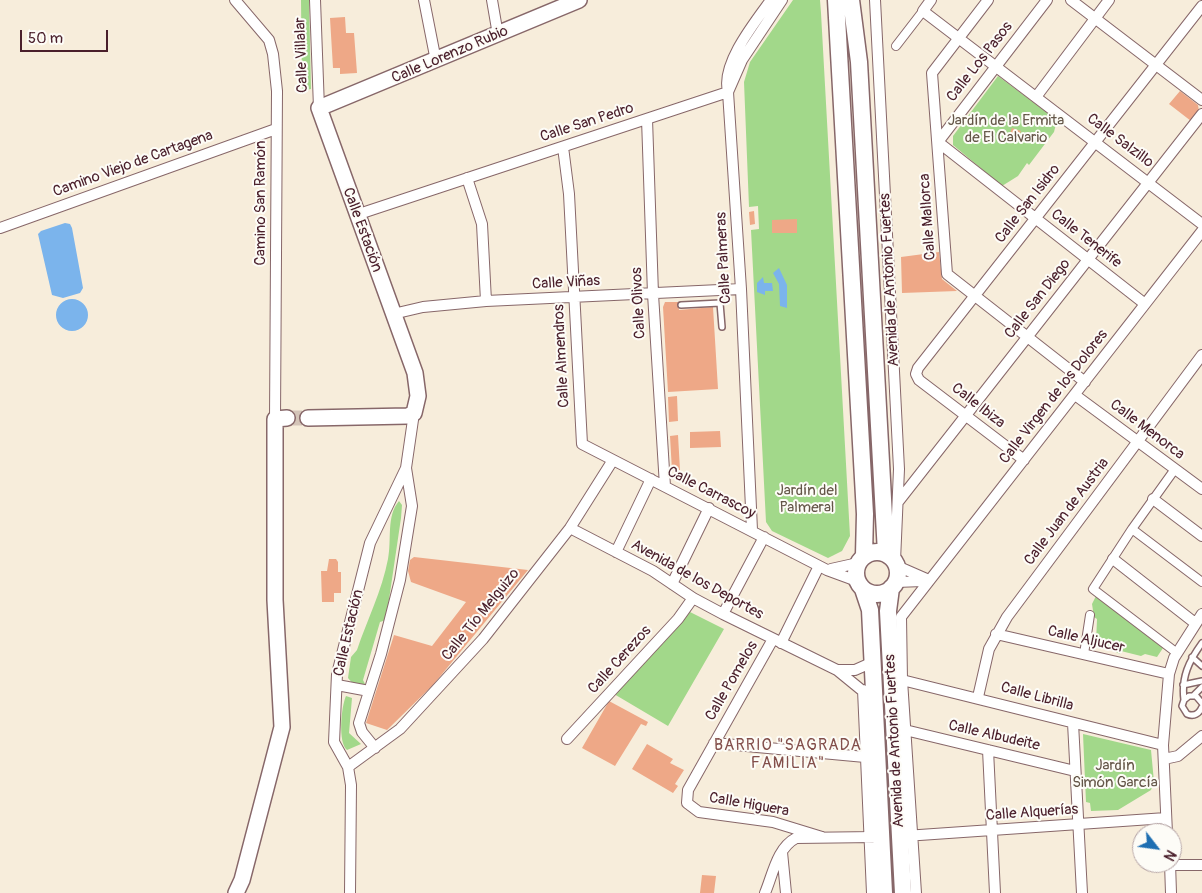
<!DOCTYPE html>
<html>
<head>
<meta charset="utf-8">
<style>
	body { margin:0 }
	#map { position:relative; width:1202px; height:893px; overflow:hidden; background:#f7eddb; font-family:Pangolin,sans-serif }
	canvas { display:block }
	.north { position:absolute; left:1132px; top:823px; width:50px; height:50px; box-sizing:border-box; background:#fdfcf7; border:1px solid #b5a4a5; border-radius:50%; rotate:120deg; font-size:14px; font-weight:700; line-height:20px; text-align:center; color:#4a1f2b }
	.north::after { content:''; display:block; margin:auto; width:18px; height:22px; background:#1f6fb2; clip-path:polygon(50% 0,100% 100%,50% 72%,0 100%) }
	.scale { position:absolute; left:20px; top:30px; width:88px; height:22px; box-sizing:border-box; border:2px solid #4a1f2b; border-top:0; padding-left:6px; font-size:15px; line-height:18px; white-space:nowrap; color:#4a1f2b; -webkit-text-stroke:4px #fdfcf7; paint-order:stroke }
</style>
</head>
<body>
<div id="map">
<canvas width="1202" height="893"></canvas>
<div class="north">N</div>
<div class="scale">50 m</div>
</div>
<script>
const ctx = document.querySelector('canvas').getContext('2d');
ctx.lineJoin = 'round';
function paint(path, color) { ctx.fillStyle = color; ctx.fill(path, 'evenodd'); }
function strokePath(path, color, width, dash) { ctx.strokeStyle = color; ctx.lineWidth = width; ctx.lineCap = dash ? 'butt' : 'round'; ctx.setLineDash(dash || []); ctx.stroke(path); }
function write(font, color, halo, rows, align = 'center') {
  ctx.font = font + ' Pangolin,sans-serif'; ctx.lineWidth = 4; ctx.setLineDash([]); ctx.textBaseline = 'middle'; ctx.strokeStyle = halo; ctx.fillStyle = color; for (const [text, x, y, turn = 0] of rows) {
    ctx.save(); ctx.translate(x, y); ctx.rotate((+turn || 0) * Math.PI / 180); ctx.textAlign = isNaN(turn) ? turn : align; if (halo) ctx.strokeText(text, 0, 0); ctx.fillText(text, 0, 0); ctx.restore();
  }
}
paint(new Path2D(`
	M301,0h8l2,89 -9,2z
	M793,0h27l1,13 29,523 -8,15 -14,7 -56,-27 -6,-9 -15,-292 8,-1 -1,-23 -9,1 -5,-125 6,-20z
	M998,76l59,44 -3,12 -25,33 -2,-2 -9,13 -16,10 -49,-41v-9z
	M399,501l3,4 -1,13 -15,102 -6,2 -17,58 2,4 -11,1 -6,-7 3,-21 6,-7c10,-30 25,-59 31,-91 4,-19 -2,-43 11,-58z
	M1096,596l67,52 -6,9 -12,-3 -4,2 -20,-5 -1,3 -24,-11 1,-24 -3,-2 -2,-13z
	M690,612l34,17 -56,97 -54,-32z
	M346,696l6,2 -3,35 12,11 -14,6c-9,-7 -6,-43 -1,-54z
	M1083,734l68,16 3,32 -3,8 -33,20 -27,1 -1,-8 -4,-1z`), '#a2d88a');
paint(new Path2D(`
	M65,223l5,1 2,4 11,60 -3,5 -17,5 -11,-3 -14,-61 3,-3z
	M779,268l8,17v23l-7,-2 -1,-22 -6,-11z
	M763,277l1,6h8l1,8h-8v4l-8,-3v-9z
	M56 315a16 16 0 1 1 32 0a16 16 0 1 1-32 0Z`), '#7bb4ec');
paint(new Path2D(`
	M345,17l1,16h8l3,40 -17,1v-6h-7l-3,-50z
	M1180,91l18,14 1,6 -8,10 -22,-17z
	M1012,128l9,3 -3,8 -9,-3z
	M754,211l1,13 -5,1 -1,-13z
	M797,219v14h-25v-13z
	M939,252l3,27 15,12 -55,2 -1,-36z
	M665,302h13l1,8 34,-3 5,82 -50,3 -5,-85z
	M677,396l1,25 -9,1 -1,-25z
	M720,431l1,16 -31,1v-16z
	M678,435l2,35 -8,1 -2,-35z
	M414,557l114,13 -95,115 -46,45 -21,-7 28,-88 38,11 34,-44 -55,-20 -3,-11 2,-11z
	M329,559h7l2,3v10h3v21h-7v9h-12l-1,-31h6z
	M609,701l39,21 -2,4 -5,-2 -26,42 -33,-18z
	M647,744l26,15 -3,4 14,7 -9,14 3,2 -5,7 -41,-24z
	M702,875l14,1 -2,17h-14z`), '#eea887');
strokePath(new Path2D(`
	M287,418h21`), '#d4c4b8', 15, [15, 8]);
const service = new Path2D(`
	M681,305l39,-2 2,24
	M1192,657l10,9
	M1183,685l19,-4
	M1194,695l8,-8
	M1184,700c-3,-23 5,-39 18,-57
	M1202,703l-6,-7h-7l-5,4 -2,6 5,8c7,3 12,0 15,-7`);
const pedestrian = new Path2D(`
	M896,46l27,-35
	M1175,469l-43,60 -39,60 84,64
	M1132,529l70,53
	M1084,654l6,-39`);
const minor = new Path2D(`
	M235,0l34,40 4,14 4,37 -2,328
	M315,0l4,108
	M424,0l12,61
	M492,0l6,35
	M875,0l24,469 -4,92
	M931,0l-8,11 279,213
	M988,0l-56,73 15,201 138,108
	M1047,0l-109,142 207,162
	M1071,0l131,100
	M728,91c-7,-27 27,-69 43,-91
	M1036,97l73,-97
	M647,119l6,175 12,192
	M563,147l6,47 13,250 245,126 30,11
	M467,178l15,46 4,77
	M356,215l372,-123
	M0,228l276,-99
	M393,314l30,-7 63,-6 255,-12
	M1075,395l127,94
	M1024,460l-105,-80 -3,-6 2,-6 284,-362
	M1153,499l49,37
	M898,502l304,-388
	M570,528l83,43 40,27 30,16 114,56 38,31
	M752,530l-11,-241 -13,-197 14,-32 40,-60
	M616,552l35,-73
	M1113,559l82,64
	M897,566l32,14
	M831,569l27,-6
	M896,582l27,-1
	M672,584l37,-76
	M723,614l41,-77
	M996,634l173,40
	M773,639l-85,151 -1,13 12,9 74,10 49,15
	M781,643l38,-77
	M838,670h17l18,-8
	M902,680l261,65
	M337,685l32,6
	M863,690l9,203
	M978,697l11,-48 18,-32 195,-262
	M1073,723l9,170
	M905,730l170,41
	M567,739l111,-120 15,-21
	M714,743l151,14
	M375,748l-13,-16 -3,-9 22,-69 19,-74 12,-74 -6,-38
	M988,750l7,143
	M1164,759l14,-3 24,-20
	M348,767l52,-38 83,-90 87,-111 43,-68
	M1167,833l-4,-88 6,-71 5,-16 28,-44
	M905,836l261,-18
	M782,852l4,41
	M1170,863l1,30
	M1170,865h32
	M350,893l1,-108 -3,-18 -14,-25 3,-68 33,-131 36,-75 8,-55
	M765,893c8,-19 12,-45 31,-55l79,-1
	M916,893l-14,-213 -1,-63 301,-386`);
const secondary = new Path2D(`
	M308,418l100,-2 6,-3 4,-17 -3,-23 -96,-265 260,-108
	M236,893l6,-13 40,-153 -7,-127v-181l12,-1`);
const primary = new Path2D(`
	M836,0l29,514 -1,41
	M851,0l8,62 27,491
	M856 573a21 21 0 1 1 42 0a21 21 0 1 1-42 0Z
	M891,588l-3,23 15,282
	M863,589l7,21 14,283`);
strokePath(service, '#876769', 8);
strokePath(pedestrian, '#876769', 10);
strokePath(minor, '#876769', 12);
strokePath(secondary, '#876769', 18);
strokePath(primary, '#876769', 19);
strokePath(service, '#fff', 5);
strokePath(pedestrian, '#fff', 8);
strokePath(minor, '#fff', 10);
strokePath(secondary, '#fff', 15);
strokePath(primary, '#fff', 16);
write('15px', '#4a1f2b', '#fdfcf7', [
	["Calle Villalar",302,55,-92],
	["Calle Lorenzo Rubio",450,55,-23],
	["Calle Los Pasos",980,62,-52],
	["Calle San Pedro",587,123,-18],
	["Calle Salzillo",1120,141,37],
	["Camino Viejo de Cartagena",133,164,-20],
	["Camino San Ramón",261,203,-90],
	["Calle San Isidro",1028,204,-52],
	["Calle Mallorca",928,217,-94],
	["Calle Estación",362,230,70],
	["Calle Tenerife",1086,239,38],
	["Calle Palmeras",724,258,-93],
	["Avenida de Antonio Fuertes",890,280,-93],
	["Calle Viñas",566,283,-3],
	["Calle San Diego",1038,299,-52],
	["Calle Olivos",639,303,-93],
	["Calle Almendros",562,356,-93],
	["Calle Virgen de los Dolores",1054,397,-52],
	["Calle Ibiza",978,406,38],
	["Calle Menorca",1147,430,37],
	["Calle Carrascoy",711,493,27],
	["Calle Juan de Austria",1067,512,-53],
	["Avenida de los Deportes",697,580,29],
	["Calle Tío Melguizo",481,615,-51],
	["Calle Estación",349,633,-77],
	["Calle Aljucer",1086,640,13],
	["Calle Cerezos",620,660,-48],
	["Calle Pomelos",732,681,-60],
	["Calle Librilla",1037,697,15],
	["Calle Albudeite",994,736,13],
	["Avenida de Antonio Fuertes",895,741,-93],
	["Calle Higuera",749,805,10],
	["Calle Alquerías",1032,813,-4]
]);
write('15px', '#645648', '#fdfcf7', [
	["Jardín de la Ermita",1006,121],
	["de El Calvario",1006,138],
	["Jardín del",807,491],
	["Palmeral",807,508],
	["Jardín",1115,766],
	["Simón García",1115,783]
]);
ctx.letterSpacing = '1px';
write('16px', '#834f4b', '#fdfcf7', [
	["BARRIO \"SAGRADA",788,746],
	["FAMILIA\"",788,764]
]);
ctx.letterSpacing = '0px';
</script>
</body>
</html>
